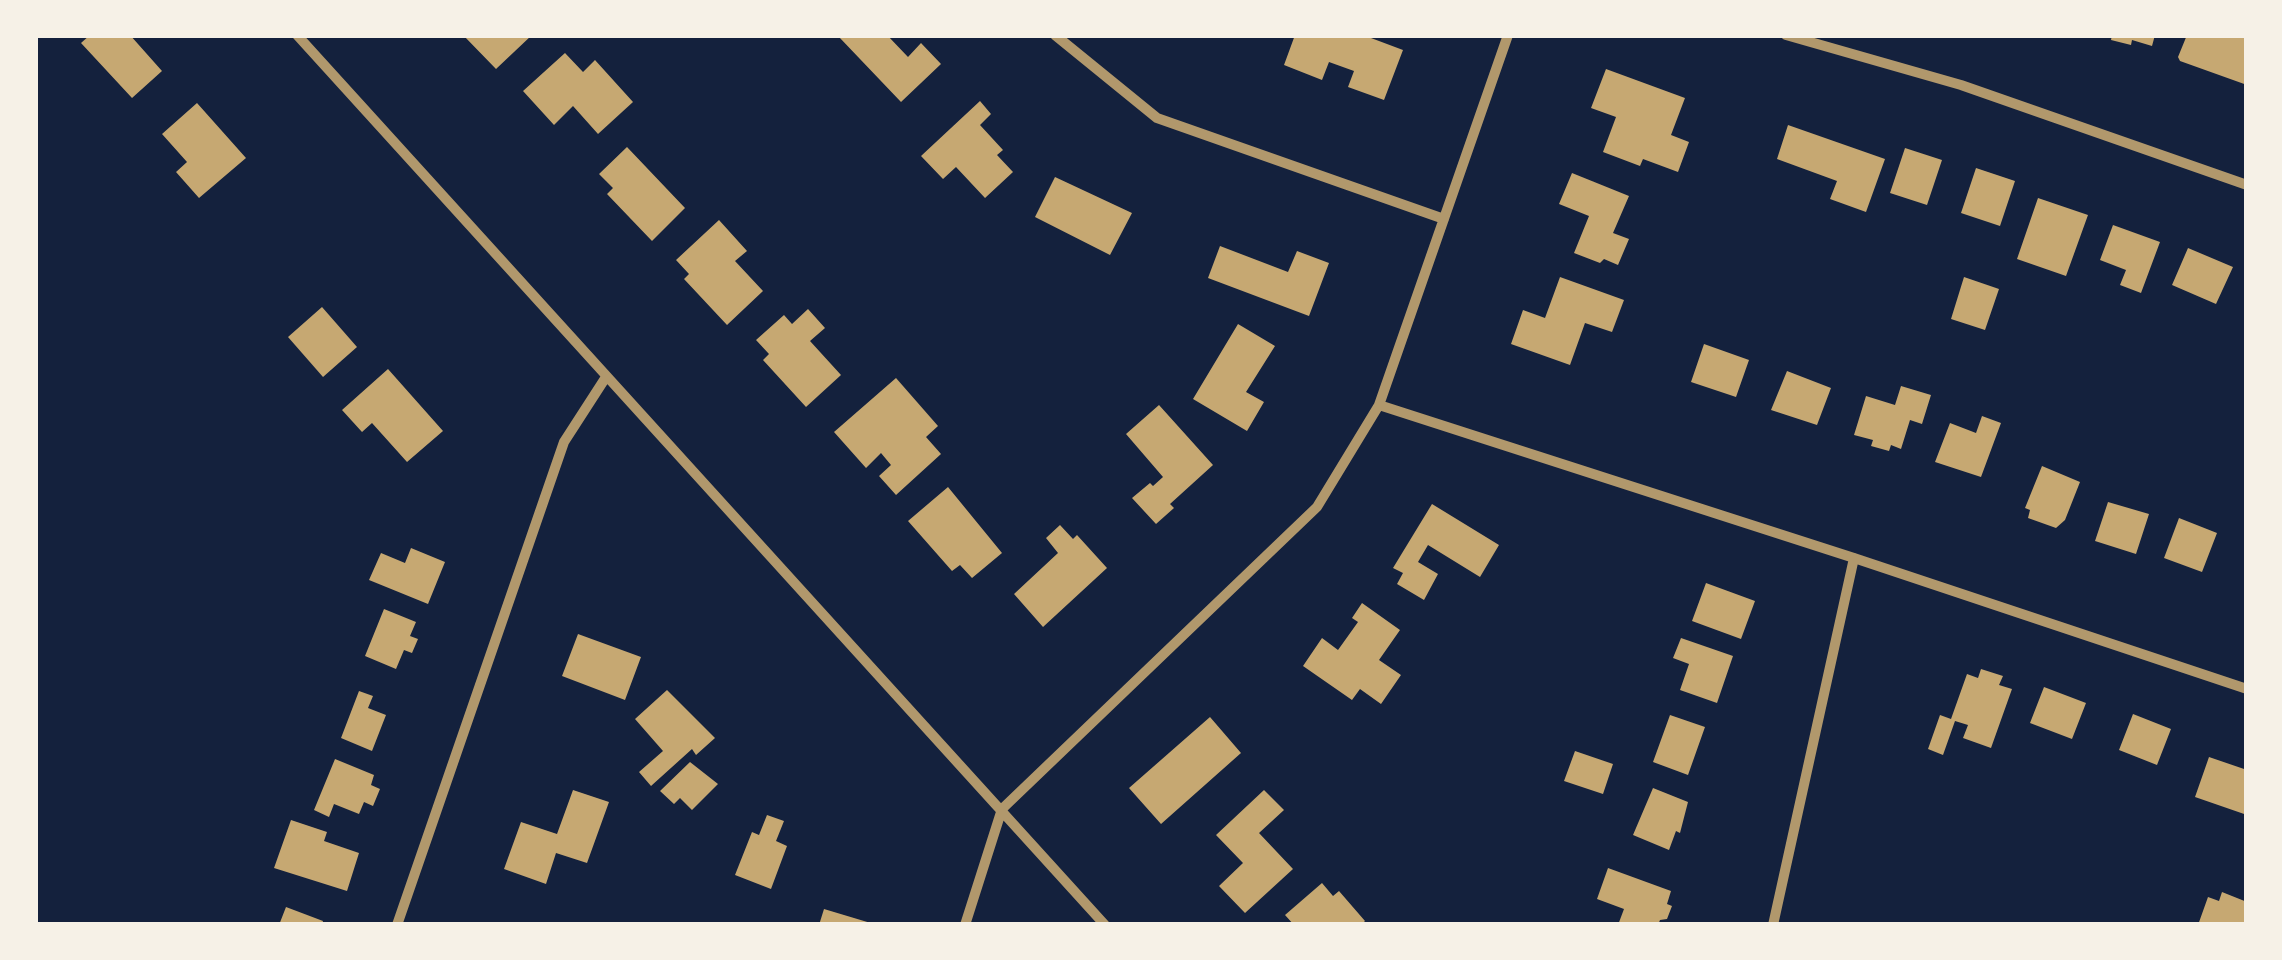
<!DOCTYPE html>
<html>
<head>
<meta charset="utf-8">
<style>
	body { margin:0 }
	#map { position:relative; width:2282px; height:960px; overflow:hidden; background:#14213d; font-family:Figtree,sans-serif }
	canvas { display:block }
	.frame { position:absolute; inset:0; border:38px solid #f6f1e7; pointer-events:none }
</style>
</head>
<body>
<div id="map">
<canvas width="2282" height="960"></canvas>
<div class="frame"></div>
</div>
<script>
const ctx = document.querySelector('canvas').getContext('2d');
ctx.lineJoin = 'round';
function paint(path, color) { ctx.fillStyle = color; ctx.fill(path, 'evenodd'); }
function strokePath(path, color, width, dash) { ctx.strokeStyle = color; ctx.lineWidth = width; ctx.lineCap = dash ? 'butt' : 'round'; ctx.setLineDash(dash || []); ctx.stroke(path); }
paint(new Path2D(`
	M90,35h40l32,36 -30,27 -51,-55z
	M463,35h69l-36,34z
	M841,35h46l21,22 13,-14 20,21 -40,38 -62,-65z
	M1295,35h68l40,15 -19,50 -36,-13 6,-16 -25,-9 -7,18 -38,-15z
	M2112,35h43l-3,11 -20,-6 -1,5 -20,-5z
	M2187,35h60v50l-67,-24 -2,-4z
	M565,53l18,19 12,-12 38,42 -35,32 -25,-28 -19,19 -31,-34z
	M1606,69l79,29 -14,37 18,7 -11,30 -35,-13 -3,7 -37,-14 13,-35 -25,-9z
	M980,101l11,13 -11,11 23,25 -6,5 16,17 -28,26 -29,-31 -13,12 -22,-23z
	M197,103l49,55 -47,40 -23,-26 11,-10 -25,-28z
	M1788,125l97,34 -19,53 -36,-13 7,-18 -60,-22z
	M627,147l58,61 -33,33 -45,-47 6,-6 -14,-14z
	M1905,148l37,12 -15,45 -37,-12z
	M1976,168l39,13 -15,45 -39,-13z
	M1572,173l57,23 -16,37 16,6 -11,26 -14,-6 -4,4 -26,-10 15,-37 -30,-12z
	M1055,177l77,36 -22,42 -75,-38z
	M2038,198l50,17 -22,61 -49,-17z
	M719,220l28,31 -12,10 28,30 -36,34 -43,-46 5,-5 -13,-14z
	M2113,225l47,17 -19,51 -21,-8 6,-15 -26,-10z
	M1220,246l68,26 9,-21 32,12 -20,53 -101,-38z
	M2188,248l45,19 -17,37 -44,-19z
	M1560,277l64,23 -12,32 -27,-9 -15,42 -59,-21 12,-34 22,8z
	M1964,277l35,12 -14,41 -34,-11z
	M322,307l35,40 -34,30 -35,-40z
	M808,309l17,19 -15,13 31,34 -35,32 -43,-47 6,-6 -13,-14 28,-25 8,9z
	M1238,324l37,22 -29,46 18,10 -17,29 -54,-32z
	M1704,344l45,16 -13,37 -45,-15z
	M388,369l55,62 -36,31 -35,-39 -10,9 -20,-22z
	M1787,371l44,17 -14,37 -46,-15z
	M896,378l42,48 -12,11 15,17 -45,41 -17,-19 12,-11 -10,-12 -15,15 -32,-36z
	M1901,386l30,9 -9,29 -12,-4 -9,29 -10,-4 -2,6 -18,-5 2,-6 -19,-5 12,-39 29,9z
	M1159,405l54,60 -43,39 4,4 -18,16 -24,-26 18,-15 3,3 10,-9 -37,-43z
	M1982,416l19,7 -20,54 -46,-15 15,-39 26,10z
	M2042,466l38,16 -15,38 -9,8 -28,-10 2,-8 -5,-2z
	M948,487l54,66 -30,25 -12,-13 -8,6 -44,-50z
	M2108,502l41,12 -13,40 -41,-13z
	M1432,504l67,41 -19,32 -52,-32 -10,17 20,12 -14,26 -27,-16 6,-11 -10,-5z
	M2179,518l38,15 -15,39 -38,-14z
	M1060,525l13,14 4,-4 30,33 -64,59 -29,-33 44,-41 -12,-15z
	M411,548l34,14 -17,42 -59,-24 12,-27 24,10z
	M1706,583l49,18 -14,38 -49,-18z
	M1362,603l38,27 -21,30 22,15 -20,29 -21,-15 -8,11 -49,-34 19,-28 16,12 20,-28 -6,-4z
	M384,609l32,13 -6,14 8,3 -6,14 -8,-3 -8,19 -31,-13z
	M578,634l63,23 -16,43 -63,-24z
	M1681,638l52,18 -16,47 -37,-13 9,-26 -16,-6z
	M1981,669l22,7 -4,9 13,4 -21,59 -28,-10 5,-13 -13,-4 -12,34 -15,-6 12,-34 11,4 16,-45 11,4z
	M2044,687l42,16 -14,36 -42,-16z
	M667,690l48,48 -19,17 -4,-6 -41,37 -12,-14 24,-21 -28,-32z
	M359,691l14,5 -5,12 18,7 -14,36 -31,-13z
	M2133,714l38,15 -14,36 -38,-15z
	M1670,715l35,12 -17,48 -35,-13z
	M1210,717l31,36 -80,71 -32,-36z
	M1575,751l38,13 -10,30 -39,-13z
	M2209,757l38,13v45l-52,-18z
	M335,759l39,16 -3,10 9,4 -7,17 -9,-4 -5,12 -25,-10 -5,13 -15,-7z
	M690,762l28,22 -26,26 -12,-12 -6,6 -14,-13z
	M1653,788l35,14 -8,31 -4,-2 -7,19 -36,-15z
	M573,790l36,12 -22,61 -31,-10 -10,31 -42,-15 17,-47 36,12z
	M1264,790l20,20 -25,23 34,36 -48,44 -26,-27 24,-23 -27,-28z
	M767,815l17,6 -8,20 11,5 -16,43 -36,-14 17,-43 7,3z
	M291,820l36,12 -3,9 35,12 -12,38 -73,-23z
	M1608,868l63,23 -4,13 5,2 -5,13 -7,1 -2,5h-40l6,-16 -27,-10z
	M1322,883l11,13 6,-5 26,30 -4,4h-67l-9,-10z
	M2222,892l25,10v23h-49l10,-28 11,4z
	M286,907l37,14 -1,4h-43z
	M824,909l50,15 -1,1h-54z`), '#c6a872');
strokePath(new Path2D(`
	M297,35l808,890
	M1055,35l102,83 287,101
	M1786,35l175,50 286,100
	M1379,405l475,153 393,131
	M397,925l167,-483 42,-65
	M965,925l37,-116 315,-302 62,-102 129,-370
	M1773,925l81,-367`), '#b1986c', 10);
</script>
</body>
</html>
